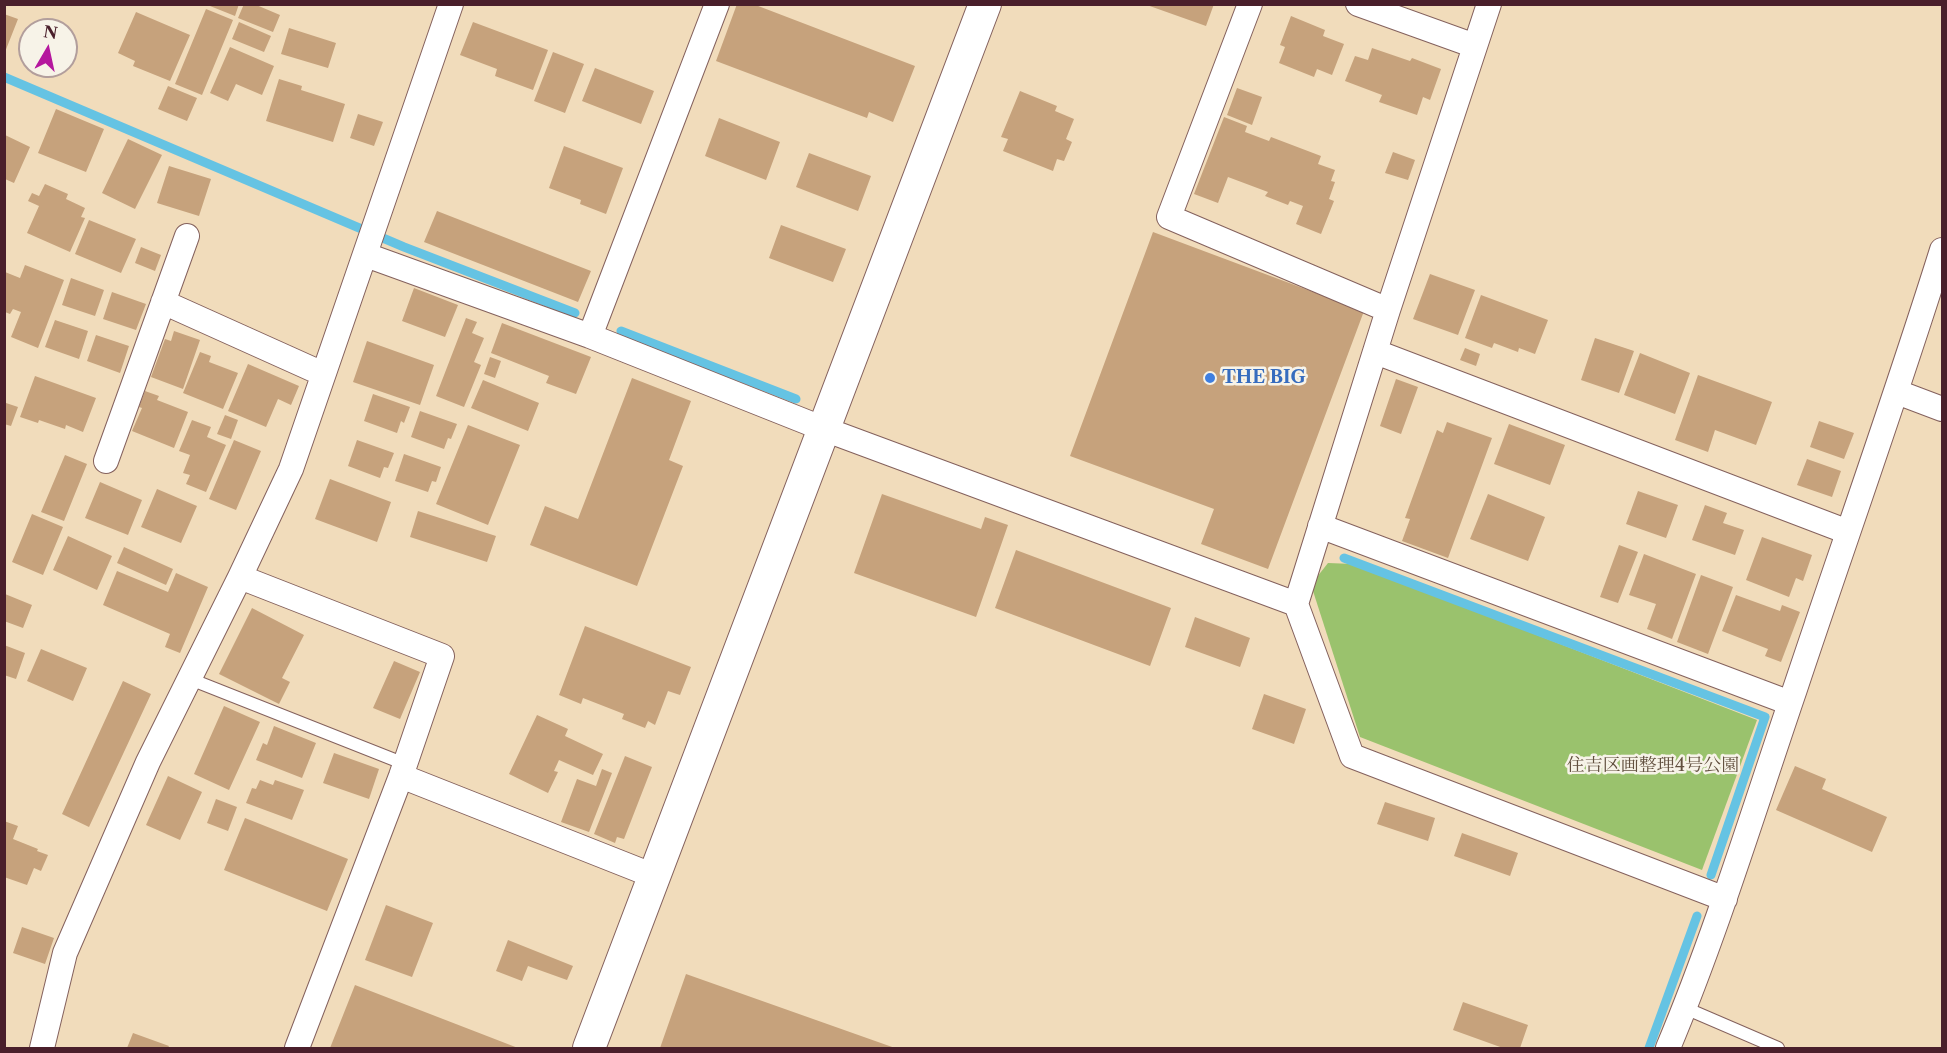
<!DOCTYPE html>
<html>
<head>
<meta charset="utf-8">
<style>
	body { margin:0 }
	#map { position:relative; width:1947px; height:1053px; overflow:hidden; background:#f1dcbb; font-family:"Libre Caslon Text",serif }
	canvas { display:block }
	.frame { position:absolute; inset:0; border:6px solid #4a1f2b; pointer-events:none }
	.north { position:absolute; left:18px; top:18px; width:60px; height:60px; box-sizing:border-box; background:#f7f3e8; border:2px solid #b29e9c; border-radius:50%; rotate:9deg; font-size:16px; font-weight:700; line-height:24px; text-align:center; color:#4a1f2b }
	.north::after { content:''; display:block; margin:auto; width:21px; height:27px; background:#b5179e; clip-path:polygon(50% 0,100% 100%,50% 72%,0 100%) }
</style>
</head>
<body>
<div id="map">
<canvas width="1947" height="1053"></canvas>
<div class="frame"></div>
<div class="north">N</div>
</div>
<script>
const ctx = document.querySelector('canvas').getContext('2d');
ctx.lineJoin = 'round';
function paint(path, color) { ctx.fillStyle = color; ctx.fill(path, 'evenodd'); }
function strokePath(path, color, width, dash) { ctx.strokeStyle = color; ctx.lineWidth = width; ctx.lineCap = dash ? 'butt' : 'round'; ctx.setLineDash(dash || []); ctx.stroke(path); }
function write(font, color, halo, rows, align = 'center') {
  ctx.font = font + ' "Libre Caslon Text","Noto Serif JP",serif'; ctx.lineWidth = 5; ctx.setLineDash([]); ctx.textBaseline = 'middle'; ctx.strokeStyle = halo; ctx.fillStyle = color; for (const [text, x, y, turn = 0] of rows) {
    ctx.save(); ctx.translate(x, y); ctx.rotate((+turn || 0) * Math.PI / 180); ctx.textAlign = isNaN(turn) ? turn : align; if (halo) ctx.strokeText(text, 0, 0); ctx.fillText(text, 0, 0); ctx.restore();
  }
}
paint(new Path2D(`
	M1328,563l25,1 404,156 -55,150 -342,-133 -47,-146 4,-14z`), '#9ac26d');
strokePath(new Path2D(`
	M4,77l400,170 171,66
	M621,331l175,68
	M1344,558l421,159 -54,158
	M1649,1048l48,-132`), '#65c3e3', 9);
paint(new Path2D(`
	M211,4h28l-4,12 -25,-10z
	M244,4h10l26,11 -7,17 -35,-14z
	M737,4h16l162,62 -22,56 -24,-10 -2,6 -151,-57z
	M1144,4h70l-8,22z
	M206,9l27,11 -31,75 -27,-11z
	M136,12l54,23 -20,46 -37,-15 2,-5 -17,-8z
	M4,14l14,5 -13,33h-1z
	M1291,16l34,14 -2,6 21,8 -12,31 -15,-6 -3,8 -35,-14 6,-16 -5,-2z
	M239,22l32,14 -7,16 -32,-13z
	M473,22l75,28 -15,40 -38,-14 2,-7 -37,-14z
	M289,28l47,15 -8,25 -47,-14z
	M230,47l44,19 -12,29 -26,-11 -8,17 -18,-8z
	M1372,48l38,13 2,-3 29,11 -11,31 -7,-3 -6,18 -38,-13 3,-7 -37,-14 10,-25 13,4z
	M553,52l31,12 -19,49 -31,-12z
	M595,68l59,23 -13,33 -59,-23z
	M279,79l23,7 -1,4 44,14 -12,38 -67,-21z
	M168,86l29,12 -10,23 -29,-12z
	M1237,88l25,9 -10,28 -25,-10z
	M1020,91l37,15 -2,5 19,8 -8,20 6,3 -8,19 -7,-2 -4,12 -50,-20 5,-12 -7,-2z
	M56,109l48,20 -18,43 -48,-19z
	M358,114l25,8 -9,24 -24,-8z
	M1224,117l23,9 -2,6 24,9 2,-4 50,19 -3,8 17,6 -4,11 4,1 -6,17 5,2 -13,33 -25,-10 7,-18 -13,-5 -2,4 -23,-9 3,-4 -40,-15 -10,26 -24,-9z
	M719,118l61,24 -14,38 -61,-24z
	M5,135l25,12 -16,36 -9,-4z
	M128,139l34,16 -27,54 -33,-16z
	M564,146l59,22 -17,46 -26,-10 1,-4 -32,-12z
	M1393,152l22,8 -7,20 -23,-7z
	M809,153l62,23 -13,35 -62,-24z
	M169,166l42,13 -12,37 -42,-13z
	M45,184l23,10 -2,5 19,9 -4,9 4,1 -15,34 -43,-19 12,-27 -11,-5 4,-8 7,3z
	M437,211l154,60 -13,31 -154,-60z
	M89,220l47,19 -15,34 -46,-19z
	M781,225l65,24 -13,33 -64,-24z
	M1153,232l211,79 -96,258 -67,-25 13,-35 -144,-53z
	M141,247l20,8 -6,16 -20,-8z
	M25,265l39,15 -26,68 -27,-11 10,-25 -8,-3 -3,5 -5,-2v-40l15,6z
	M1430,274l45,16 -17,45 -45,-16z
	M71,278l33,12 -9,26 -33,-11z
	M414,288l44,17 -13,32 -43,-16z
	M112,292l34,12 -10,26 -33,-11z
	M1481,295l67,25 -13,34 -16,-6 -1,4 -24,-9 -2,5 -27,-10z
	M466,318l11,4 -5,11 12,5 -10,24 7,3 -17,42 -28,-11z
	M55,320l33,11 -9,28 -34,-12z
	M502,323l89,34 -15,37 -30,-11 3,-7 -58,-23z
	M174,331l26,9 -17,49 -32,-12 14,-38 6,2z
	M96,335l33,11 -9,27 -33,-12z
	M1595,338l39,13 -15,42 -38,-13z
	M367,341l67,24 -14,40 -67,-23z
	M1465,348l15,6 -4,12 -16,-6z
	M200,352l11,4 -2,6 29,11 -15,36 -40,-16z
	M1640,353l50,20 -15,41 -51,-19z
	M490,357l11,4 -6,17 -11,-4z
	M248,364l51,22 -8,19 -13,-6 -12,28 -38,-16z
	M1698,375l74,27 -16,43 -41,-15 -7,22 -33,-12z
	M35,376l61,22 -13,34 -17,-7 -1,4 -26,-9 -1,3 -18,-6z
	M632,378l59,23 -22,59 14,6 -46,120 -107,-41 15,-39 33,13z
	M1396,379l22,8 -17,47 -21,-8z
	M483,380l56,23 -11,28 -57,-23z
	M145,391l14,5 -2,4 31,12 -14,36 -42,-17 10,-23 -3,-1z
	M373,394l37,13 -6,16 -3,-2 -4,12 -33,-12z
	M6,403l12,4 -7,19 -7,-2z
	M420,411l37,13 -6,15 -3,-1 -4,11 -33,-12z
	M225,415l13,5 -7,19 -14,-5z
	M192,420l19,7 -4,10 19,8 -20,47 -20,-8 4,-9 -7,-2 7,-18 -11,-4z
	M1819,421l35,12 -10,26 -34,-12z
	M1447,422l45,16 -44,120 -46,-17 8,-22 -5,-1 32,-88 6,3z
	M1509,424l56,21 -15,40 -56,-21z
	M468,425l52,20 -32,80 -52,-21z
	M234,440l27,11 -25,59 -27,-11z
	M357,440l37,13 -6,15 -4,-1 -4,11 -32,-12z
	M404,454l37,13 -5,15 -4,-1 -4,11 -33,-11z
	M65,455l22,9 -23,57 -23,-9z
	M1807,459l34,12 -9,26 -35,-12z
	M330,479l61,23 -14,40 -62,-23z
	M100,482l42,18 -14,35 -43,-17z
	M157,489l40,17 -16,37 -40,-16z
	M1638,491l40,14 -12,33 -40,-14z
	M882,494l99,35 4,-12 23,8 -32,92 -122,-44z
	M1488,494l57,23 -17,44 -58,-22z
	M1705,505l22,8 -4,10 21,7 -9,25 -43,-15z
	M418,511l78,25 -9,26 -77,-25z
	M32,514l31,13 -20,48 -31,-13z
	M68,536l44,20 -15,34 -44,-20z
	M1762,537l50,18 -9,26 -7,-3 -7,19 -43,-17z
	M1619,545l19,7 -20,51 -18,-6z
	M124,547l49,22 -7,16 -49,-22z
	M1016,550l155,58 -21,58 -155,-58z
	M1644,554l52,20 -24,65 -25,-10 9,-25 -27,-9z
	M117,571l51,21 8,-19 32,14 -28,66 -15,-6 5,-13 -67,-29z
	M1701,575l32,12 -25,67 -31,-12z
	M5,594l27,11 -9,23 -19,-7z
	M1736,595l44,16 2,-6 18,7 -19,50 -16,-6 3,-7 -46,-18z
	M252,608l52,27 -22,43 8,4 -11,22 -60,-30z
	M1195,617l55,21 -10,29 -55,-20z
	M585,626l106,41 -11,28 -12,-4 -13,34 -7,-4 -3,7 -23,-9 2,-5 -41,-16 -2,6 -22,-9z
	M4,645l21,8 -9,26 -12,-4z
	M41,649l46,19 -14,33 -46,-20z
	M394,661l26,11 -20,47 -27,-11z
	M123,681l28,13 -62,133 -27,-13z
	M1264,694l42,15 -12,35 -42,-15z
	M224,706l36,16 -31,68 -35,-16z
	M537,715l31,14 -3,7 38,18 -10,21 -34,-15 -5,11 4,1 -10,21 -39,-19z
	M274,726l42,17 -14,35 -46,-18 7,-17 4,2z
	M334,753l45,16 -10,30 -46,-16z
	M625,756l27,11 -28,72 -7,-2 -2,6 -21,-9z
	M1795,766l31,13 -4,10 65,28 -15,35 -96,-42z
	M602,769l10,4 -23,59 -28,-10 16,-43 19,7z
	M168,776l34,16 -22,48 -34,-15z
	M260,780l13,5 2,-5 29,10 -12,30 -46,-17 6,-15 4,1z
	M216,799l21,8 -9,24 -21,-8z
	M1385,802l50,16 -7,23 -51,-17z
	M245,818l103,41 -21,52 -103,-41z
	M4,821l14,5 -5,13 25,10 -1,2 11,4 -7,16 -7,-3 -7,17 -23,-8z
	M1462,833l56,20 -8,23 -56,-20z
	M386,905l47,18 -21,54 -47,-17z
	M22,927l32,11 -9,26 -32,-11z
	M508,940l65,26 -6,14 -39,-14 -6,15 -26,-10z
	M686,974l209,74h-235z
	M355,985l163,63h-188z
	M1463,1002l65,23 -8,23h-17l-50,-18z
	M133,1033l36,13 -1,2h-41z`), '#c6a27c');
const service = new Path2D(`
	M190,679l215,85
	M1685,1008l93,40`);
const minor = new Path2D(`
	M717,4l-127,332 234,93 472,175
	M1250,4l-81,213 219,93
	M1358,4l117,42
	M1489,4l-101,306 -92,294 56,152 373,143
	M366,255l224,81
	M163,302l160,72
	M1376,352l472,180
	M1897,392l45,17
	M106,461l81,-225
	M1320,526l470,177
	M240,577l202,79 -41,120 -104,272
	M401,776l253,100
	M42,1048l23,-95 83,-191 92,-185 51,-108 160,-465
	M1668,1048c49,-117 86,-239 127,-359 49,-147 101,-292 147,-439`);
const tertiary = new Path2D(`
	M589,1048l396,-1044`);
strokePath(service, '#84615d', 14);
strokePath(minor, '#84615d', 26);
strokePath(tertiary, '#84615d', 34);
strokePath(service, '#fff', 12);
strokePath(minor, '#fff', 24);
strokePath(tertiary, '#fff', 32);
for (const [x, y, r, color] of [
	[1210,378,6,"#3f7fe0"]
]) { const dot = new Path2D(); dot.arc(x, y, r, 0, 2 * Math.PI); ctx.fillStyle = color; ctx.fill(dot); strokePath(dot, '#f7f3e8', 2); }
write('bold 18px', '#366cbe', '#f7f3e8', [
	["THE BIG",1222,378]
], 'left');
write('18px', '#62503f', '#f7f3e8', [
	["住吉区画整理4号公園",1653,766]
]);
</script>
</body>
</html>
